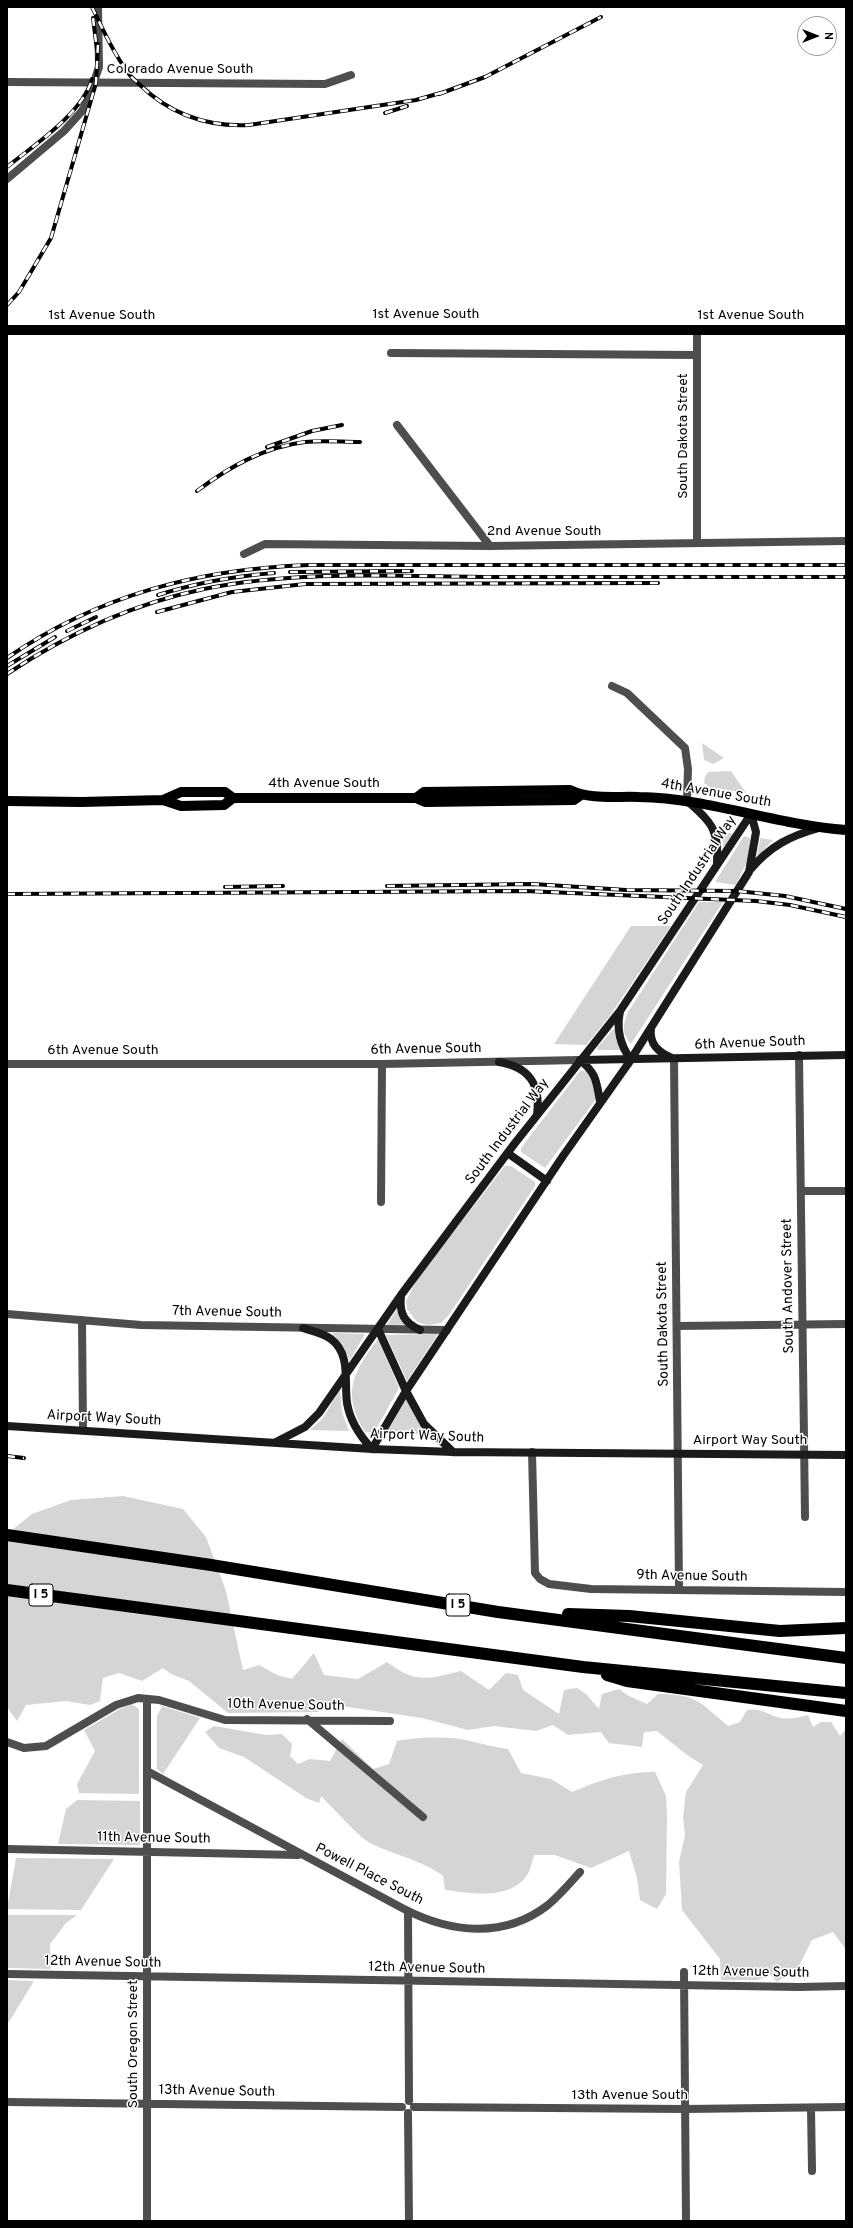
<!DOCTYPE html>
<html>
<head>
<meta charset="utf-8">
<style>
	body { margin:0 }
	#map { position:relative; width:853px; height:2228px; overflow:hidden; background:#fff; font-family:Overpass,sans-serif }
	canvas { display:block }
	.frame { position:absolute; inset:0; border:8px solid #000; pointer-events:none }
	.north { position:absolute; left:797px; top:16px; width:40px; height:40px; box-sizing:border-box; background:#fff; border:1px solid #999; border-radius:50%; rotate:90deg; font-size:11px; font-weight:700; line-height:16px; text-align:center; color:#000 }
	.north::after { content:''; display:block; margin:auto; width:14px; height:18px; background:#000; clip-path:polygon(50% 0,100% 100%,50% 72%,0 100%) }
</style>
</head>
<body>
<div id="map">
<canvas width="853" height="2228"></canvas>
<div class="frame"></div>
<div class="north">N</div>
</div>
<script>
const ctx = document.querySelector('canvas').getContext('2d');
ctx.lineJoin = 'round';
function paint(path, color) { ctx.fillStyle = color; ctx.fill(path, 'evenodd'); }
function strokePath(path, color, width, dash) { ctx.strokeStyle = color; ctx.lineWidth = width; ctx.lineCap = dash ? 'butt' : 'round'; ctx.setLineDash(dash || []); ctx.stroke(path); }
function write(font, color, halo, rows, align = 'center') {
  ctx.font = font + ' Overpass,sans-serif'; ctx.lineWidth = 3; ctx.setLineDash([]); ctx.textBaseline = 'middle'; ctx.strokeStyle = halo; ctx.fillStyle = color; for (const [text, x, y, turn = 0] of rows) {
    ctx.save(); ctx.translate(x, y); ctx.rotate((+turn || 0) * Math.PI / 180); ctx.textAlign = isNaN(turn) ? turn : align; if (halo) ctx.strokeText(text, 0, 0); ctx.fillText(text, 0, 0); ctx.restore();
  }
}
paint(new Path2D(`
	M702,743l22,15 -11,6 -9,-4z
	M731,771l15,22 -36,-6 -6,-4 1,-6 3,-5z
	M721,831l13,3 -10,15z
	M744,836l6,2 -1,19 -13,28 -21,-3z
	M760,838l13,2 -16,17z
	M699,902h24l-92,142c-10,-11 -8,-19 -3,-32z
	M631,926h40l-62,91 -23,28 -32,-1z
	M614,1028l2,11 5,11h-23l-1,-2z
	M580,1071h8l6,9 2,19 -51,69 -24,-16v-4z
	M505,1166h6l24,16v4l-86,129 -8,8 -14,2 -10,-3 -10,-13 -1,-8 13,-25z
	M397,1309l5,12 6,6h-22z
	M332,1333l33,1 -15,26 -8,-16z
	M438,1334l-31,47 -21,-46z
	M378,1339l21,49 -25,45 -9,-1c-24,-39 -12,-60 13,-93z
	M340,1389l2,23 7,19 -39,-1 13,-12z
	M405,1397l21,37 -42,-1z
	M123,1496l60,13 23,28 20,54 17,79 16,-5 18,10 15,4 22,-26 10,22 34,4 29,-17c29,22 41,17 74,9l28,19 17,-17 12,2 5,15 36,24 5,-24 13,-2 9,6 13,15 3,-15 17,-5 10,7 18,8 11,-10c38,0 42,8 70,32l12,-4 7,-12c13,-2 18,3 30,7 11,3 20,1 31,-2l5,12 8,-5h10l9,14 6,-7v221l-13,-18 -21,8 -13,26 -22,16 -7,-8 -12,6h-37l-1,-21 -38,-49 -3,-48 6,-27 -2,-18 3,-25 17,-27 -16,-10 -30,-24 -13,1 -2,15 -33,-4 -8,-11 -33,3 -15,-10 -17,6 -42,-5 -26,4 -46,-12 -87,-13 -18,7 -89,1 -39,-32 -18,-7 -8,-6 -21,13 -23,-8 -16,5 -3,23 -10,4 -24,-4 -40,4 -9,16 -10,-14v-173l25,-20 39,-14z
	M132,1704l7,5v85l-60,-1 -2,-9 18,-33 -11,-21 38,-22z
	M162,1706l38,12 -37,56 -6,-5v-53z
	M214,1726l52,9 16,-1 10,10 -2,12 8,8 12,-5 20,2 12,-22 31,30 16,-5 8,-23c18,-4 51,-5 69,-1 14,3 28,7 42,9l13,24 30,6 21,13c28,-12 51,-20 83,-20l11,24 1,20 -1,78 -9,15 -17,-9 -3,-22 -8,-27 -38,17 -36,-13h-21c-2,6 -4,18 -9,23 -18,22 -56,15 -80,12l-2,-14c-21,-16 -49,-21 -73,-33 -11,-6 -38,-36 -49,-47l-2,7 -13,-5 -62,-41 -25,-9 -14,-16z
	M77,1800l63,1v44l-82,-1 8,-35z
	M16,1858l98,1 -33,51 -74,-1z
	M7,1915h70l-11,8 -16,21 1,25 -44,-1z
	M7,1980l27,1 -27,44z`), '#d5d5d5');
strokePath(new Path2D(`
	M7,82l318,2 26,-9
	M7,179l57,-48 18,-20 7,-14 10,-30 -1,-60
	M697,329v214
	M391,353l306,2
	M397,425l93,121
	M244,554l21,-10 225,2 356,-5
	M612,686l15,7 58,55 3,21 -1,31
	M799,1055l6,462
	M674,1059l5,530
	M7,1064h375l198,-4
	M801,1191h45
	M381,1202l1,-138
	M7,1314l134,11 306,5
	M82,1320l1,110
	M677,1326l169,-2
	M532,1452l3,121 5,6 9,5 42,5 255,3
	M147,1699v522
	M307,1719l116,98
	M7,1742l17,6 22,-2 70,-41 22,-7 21,2 66,20 165,1
	M147,1771l257,138c47,24 100,30 144,-4 12,-10 22,-22 32,-33
	M7,1849l291,6
	M408,1911l1,190
	M684,1972l2,249
	M7,1974l792,13 47,-1
	M7,2102l395,5
	M414,2107l271,2 161,-2
	M811,2108l1,63
	M408,2113l1,108`), '#4e4e4e', 8);
strokePath(new Path2D(`
	M687,801c25,21 32,29 30,63
	M750,870c20,-24 40,-34 69,-42
	M620,1012c-4,18 0,33 11,48
	M651,1028c-2,16 7,24 21,30
	M580,1060l266,-5
	M580,1060c17,14 16,21 20,41
	M499,1062c30,5 42,22 38,53
	M509,1154l38,27
	M401,1296c-2,17 3,27 19,34
	M303,1328c9,3 20,5 28,11 20,15 13,42 16,64 3,18 12,32 25,46
	M378,1329l28,62 18,33 29,28
	M7,1426l365,23 81,3 393,3
	M276,1442l29,-15 14,-14 82,-118 114,-152 105,-132 131,-197
	M372,1449l34,-58 157,-235 65,-92 121,-192 7,-40 -5,-18`), '#1b1b1b', 8);
strokePath(new Path2D(`
	M7,330h839
	M416,798l8,-6 146,-2c20,10 47,6 69,7 70,1 137,28 207,33
	M163,800l18,-8h44l8,6h183l9,4 149,-2 7,-5
	M7,801l74,1 82,-2 18,6 43,-1 9,-7`), '#000', 10);
strokePath(new Path2D(`
	M7,1535l204,30 287,47 348,46
	M7,1590l576,77 263,26
	M568,1614l61,2 151,15 66,-3
	M607,1675l20,6 219,30`), '#000', 12);
const rail = new Path2D(`
	M92,7c11,23 22,47 37,67 3,4 7,7 11,11 30,29 67,42 109,40l167,-25 28,-8
	M93,18l4,32
	M439,94l46,-17 116,-60
	M385,113l22,-7
	M7,167c27,-22 75,-53 85,-88
	M7,305l12,-13 32,-54 45,-155 2,-39
	M267,447l45,-16 30,-6
	M197,491c32,-24 67,-44 108,-49 18,-2 37,0 55,0
	M290,572l122,-1
	M158,595c38,-12 77,-19 116,-22
	M157,612l75,-20 73,-8 353,-1
	M67,631l29,-14
	M7,658c91,-63 192,-89 302,-93h537
	M7,666l48,-29
	M7,674c60,-40 125,-70 197,-85 98,-20 201,-12 301,-12 114,0 227,0 341,0
	M387,886l146,-2 93,6 111,1 48,5 61,13
	M225,887l58,-1
	M7,894l518,-3 231,10 34,4 56,12
	M7,1456l17,2`);
strokePath(rail, '#000', 4);
strokePath(rail, '#fff', 2.5, [8]);
for (const [x, y, w] of [
	[41,1595,24],
	[458,1605,24]
]) { const box = new Path2D(); box.roundRect(x - w / 2, y - 11, w, 22, 3); ctx.fillStyle = '#fff'; ctx.fill(box); strokePath(box, '#000', 1); }
write('bold 13px', '#000', null, [
	["I 5",41,1595],
	["I 5",458,1605]
]);
write('14px', '#000', '#fff', [
	["Colorado Avenue South",180,70],
	["1st Avenue South",426,315],
	["1st Avenue South",102,316],
	["1st Avenue South",751,316],
	["South Dakota Street",684,436,-90],
	["2nd Avenue South",544,532],
	["4th Avenue South",324,784],
	["4th Avenue South",716,794,10],
	["South Industrial Way",698,871,-56],
	["6th Avenue South",750,1044,-2],
	["6th Avenue South",426,1050,-1],
	["6th Avenue South",103,1051],
	["South Industrial Way",508,1132,-53],
	["South Andover Street",789,1286,-91],
	["7th Avenue South",227,1313,1],
	["South Dakota Street",664,1324,-91],
	["Airport Way South",104,1419,3],
	["Airport Way South",427,1437,2],
	["Airport Way South",750,1441],
	["9th Avenue South",692,1577,1],
	["10th Avenue South",286,1706,1],
	["11th Avenue South",154,1839,1],
	["Powell Place South",369,1875,27],
	["12th Avenue South",103,1963,1],
	["12th Avenue South",427,1969,1],
	["12th Avenue South",751,1973,1],
	["South Oregon Street",134,2044,-90],
	["13th Avenue South",217,2092,1],
	["13th Avenue South",630,2096]
]);
</script>
</body>
</html>
